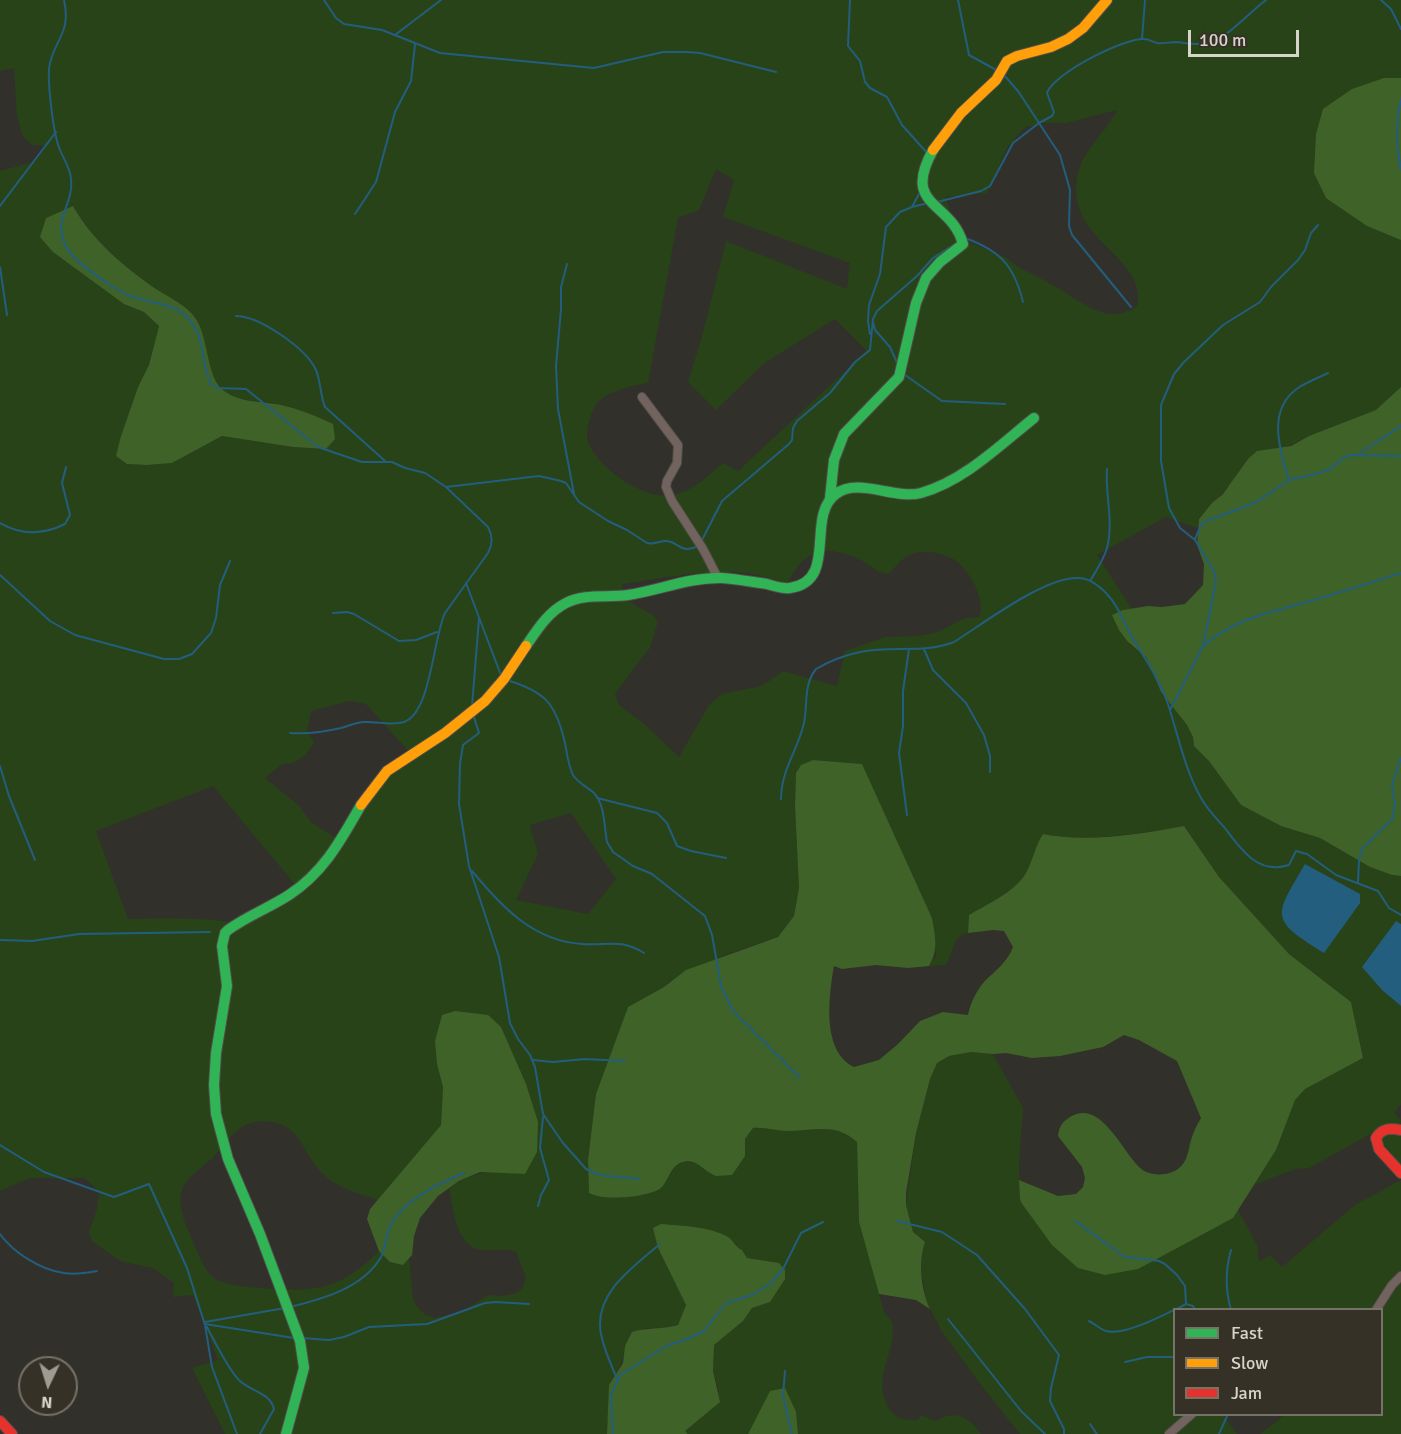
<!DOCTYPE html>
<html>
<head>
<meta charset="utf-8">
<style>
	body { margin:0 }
	#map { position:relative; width:1401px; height:1434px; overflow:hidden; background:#32302a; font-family:Signika,sans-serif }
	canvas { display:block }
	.legend { position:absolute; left:1173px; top:1308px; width:210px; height:108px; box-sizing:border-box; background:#363126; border:2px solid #767268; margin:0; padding:8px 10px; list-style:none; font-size:18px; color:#d7d4cc }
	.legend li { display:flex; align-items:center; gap:12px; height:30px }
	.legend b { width:30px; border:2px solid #767268 }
	.north { position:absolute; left:18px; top:1356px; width:60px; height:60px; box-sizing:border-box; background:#363126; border:2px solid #767268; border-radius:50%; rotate:184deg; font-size:16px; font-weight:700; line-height:24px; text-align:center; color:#d7d4cc }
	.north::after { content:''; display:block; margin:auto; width:21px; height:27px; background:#9d9b93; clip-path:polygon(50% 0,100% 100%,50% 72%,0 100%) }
	.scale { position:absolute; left:1188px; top:30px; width:111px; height:27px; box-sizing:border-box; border:3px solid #d7d4cc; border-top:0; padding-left:8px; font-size:18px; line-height:21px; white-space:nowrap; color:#d7d4cc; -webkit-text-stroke:4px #363126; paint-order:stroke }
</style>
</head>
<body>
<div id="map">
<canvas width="1401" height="1434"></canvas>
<ul class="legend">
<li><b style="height:8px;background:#30b455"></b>Fast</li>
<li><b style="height:8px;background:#ff9f0a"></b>Slow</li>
<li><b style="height:8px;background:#e5322d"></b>Jam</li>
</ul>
<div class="north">N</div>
<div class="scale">100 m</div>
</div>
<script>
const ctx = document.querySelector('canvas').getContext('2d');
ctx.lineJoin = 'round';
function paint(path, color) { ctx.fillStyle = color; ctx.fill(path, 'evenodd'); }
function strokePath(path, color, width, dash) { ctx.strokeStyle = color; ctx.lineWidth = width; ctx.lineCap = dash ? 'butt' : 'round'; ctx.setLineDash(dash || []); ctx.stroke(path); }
paint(new Path2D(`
	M0,0h1401v78h-17l17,162v147l-24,23 -68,26 -18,9 -13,4 -44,32 -35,37 -2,10 -31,-11 -69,38 35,54 -9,1 5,33 18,14 15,35 26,33 6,12 1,9 15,15 32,44 40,21 39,12 50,29 22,8 9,1v48l-5,-2 -14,68 19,16v98l-7,9 7,7v45l-27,-33 -65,36 -14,1 -41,16 22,-35 19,-50 10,-11 58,-31 -12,-56 -62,-48 -70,-77 -35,-51c-44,7 -98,17 -141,8 -8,12 -10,26 -17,39 -11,19 -39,31 -57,42l-1,18c-17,3 -13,20 -23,32l-16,1 7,-10 -4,-38 -70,-154 -49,-4 -12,5 -5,8 -1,33 4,82 -5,28 -16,21 -51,17 -58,28 -5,5 -36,20 -32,87 -8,66 1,32 5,4 49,-1 20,-10 12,-19 9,-4 14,1 13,11 34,-18v-17l8,-11c12,-1 23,3 34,3 27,0 47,-9 70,11l2,80 25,90c3,4 7,6 8,11 6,27 -20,51 -5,82 7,14 17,15 31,15l3,-5 14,6c20,-11 33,-6 46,13h-183l-28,-43 -22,43h-60l-3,-3 34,-39 -6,-21 1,-26 29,-24 9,-13 18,-6 9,-39 -32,-5 -5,-8 -84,-2 28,57 -8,20 -14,5 -19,-2 -20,18c-1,10 -4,17 -8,27 -7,19 -9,41 -10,61h-382l-33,-66 26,-8 -25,-65 -20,2 1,-14 -21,-15 -33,-7 -28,-20 -3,-9 8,-23 2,-17 -14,-14h-55l-30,13v-1020l36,-10 10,-15 -14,-1 -10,-10 -5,-19 -3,-48 -14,3zM1117,110c-11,22 -33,39 -39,63 -16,67 67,80 60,132 -27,21 -51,1 -75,-14 -15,-9 -30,-17 -45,-24l-11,-9 -50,-21 -11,-40 41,-4 20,-45 17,-20 18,-5h24zM716,169l18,11 -11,37 127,46 -3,26 -121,-48 -24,95 -14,46 28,28 47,-46 72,-45 32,32 -129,120 -15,-8c-15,13 -30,28 -50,32 -29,6 -75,-27 -85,-53 -2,-7 0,-20 3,-27 2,-4 3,-9 6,-12 12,-13 35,-17 51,-20l30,-165 21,-8zM73,206c20,35 50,60 83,83 14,9 31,16 40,30 13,19 9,58 27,72 18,13 41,8 58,14 13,4 40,26 54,34l-10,10 -32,-2 -71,-11 -50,27 -25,2 -20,-1 -6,-28 17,-49 11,-22 10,-39 -113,-108zM821,550c16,1 33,4 46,14 10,6 9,8 21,10 7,-6 14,-16 21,-19 12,-6 30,-3 42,3 16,7 36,41 28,59l-14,1 -27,14 -19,4 -34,1 -40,14 -8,35 -54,-15 -21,15 -40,8 -13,11 -30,52 -36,-34 -24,-18 -4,-11 22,-30 13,-16 8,-26 -5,-7 -20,-11 -12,-12 2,-8c44,-6 127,-25 163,3 10,-21 14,-27 35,-37zM349,701l17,3 46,51c-13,11 -29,22 -40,35 -16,18 -5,37 -34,49l-26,-16 -14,-18 -33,-27 17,-14 11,-1 13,-8 8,-13 -7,-11 4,-20zM213,786l84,101 -62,36c-35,-6 -71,-5 -107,-4l-32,-88zM571,813l45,66 -28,35 -72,-14 22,-46 -8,-29zM437,1064l61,108c-19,0 -34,5 -49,17 5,20 6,59 34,61 11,1 22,-2 33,2l10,25 -3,11 -9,6 -13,2 -13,-1 -24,16 -29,7 -9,-3 -9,-8 -4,-9 -4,-40 -6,7 -13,-3 -11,-11c-41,41 -65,41 -120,37 -12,-1 -35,-3 -45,-10 -11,-8 -20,-35 -26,-48 -6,-13 -12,-35 -2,-48 8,-11 22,-18 30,-28 17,-19 26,-37 56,-32 31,6 30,31 49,50 15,16 37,21 57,28l63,-75 2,-38z
	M971,1052l22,2 30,54 -4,56 1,36 213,18 5,-8 19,35 2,17 11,-7 12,12 73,-62 46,-25v254h-141l25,-19 97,-1v-104h-208v104l49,1 14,19h-217l-39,-49 -40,-55 -15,-29 -4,-27v-23l-9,-19 -7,-27 10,-72 14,-54 7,-16 12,-7z`), '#284318');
paint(new Path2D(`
	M1384,78h17v162l-34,-14 -41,-28 -12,-25 2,-39 7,-25 29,-20z
	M73,206c20,35 50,60 83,83 14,9 31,16 40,30 13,19 10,59 28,72 17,12 38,10 57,14 18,4 35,11 52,19l2,15 -9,10 -33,-2 -71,-11 -50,27 -25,2 -20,-1 -11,-8 5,-20 17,-49 11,-22 10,-39 -15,-14 -20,-8 -71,-52 -13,-15 6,-19z
	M1401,387v489l-9,-1 -22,-8 -50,-29 -39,-12 -40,-21 -32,-44 -15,-15 -1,-9 -6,-12 -26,-33 -15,-35 -18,-15 -9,-12 -7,-15 11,-5 25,-4 14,1 23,-3 18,-19 1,-21 -7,-19 2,-26 13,-16 11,-9 25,-35 9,-8 34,-5 18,-10 67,-26z
	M813,760l49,4 70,154c3,17 7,32 -3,48l-21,2 -32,-3 -34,4 -8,-3c-5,29 -13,85 20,101l25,-7 19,-16 22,-23 23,-9 25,3c2,-12 11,-30 21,-38 10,-9 19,-17 24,-30l-9,-16 -11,-1 -25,3 1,-18c18,-11 46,-23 57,-42 7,-13 9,-27 17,-39 43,9 98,0 141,-8l35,51 70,77 62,48 12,56 -58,31 -10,11 -19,50 -43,68 -95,51 -33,6 -27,-7 -26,-23 -29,-40 -3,-5 -1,-20 39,16 18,-2 7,-7 2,-9 -3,-11 -24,-31c1,-9 4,-14 12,-19 34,-21 56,46 76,55 10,4 24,3 32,-3 10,-8 10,-18 13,-29 2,-8 6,-15 10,-22l-24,-57 -38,-21 -15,-5 -21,12 -43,9 -28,2 -26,-5 -13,1 -22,-2 -22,4 -12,7 -7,16 -14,54 -10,60v12l7,27 12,10c-7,20 -4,48 5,67l-14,-9 -37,-6 -20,-72 -2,-80c-22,-20 -43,-11 -70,-11 -11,0 -22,-4 -34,-3l-8,11v17l-13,19 -16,1c-12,-4 -19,-18 -33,-14 -12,3 -14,17 -21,25 -12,11 -60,14 -73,6l-1,-33 8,-66 32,-87 36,-20 22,-17 92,-33 16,-21 5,-28 -4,-82 1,-33 5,-8z
	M455,1011l33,4 13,12 25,57 12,38 -1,30 -12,22 -45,-2 -21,9 -21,15 -18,22 -6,18 -2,19 -9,10 -13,-3 -11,-11 -12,-32 3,-10 71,-84 2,-38 -6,-23 -2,-23 7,-26z
	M661,1224c21,2 47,2 67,13 6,4 7,10 14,13l5,8 32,5 6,7v9l-15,23 -18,6 -9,13 -29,24 -1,26 7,31 -35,29 3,3h-81l2,-49 14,-22 2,-17 7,-14c15,-5 30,-2 46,-7l8,-20 -28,-57 -5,-20z
	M785,1388l11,24 2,22h-50l22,-43z`), '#3e6228');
paint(new Path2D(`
	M1305,864l55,30v9l-36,50c-55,-34 -50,-36 -19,-89z
	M1396,921l5,3v82l-19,-16 -20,-23z`), '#235e7e');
strokePath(new Path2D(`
	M64,0c8,35 -12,41 -15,69 -1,17 4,65 11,81 4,10 10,17 11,29 3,25 -18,39 -6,66 8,17 50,45 68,52 17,6 41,6 54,20 20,21 13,45 24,67l7,4 28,1 72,58 44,15h30l13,6 20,5 21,14 42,40c5,9 5,17 0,26l-43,60c-12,25 -14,100 -41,109 -13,4 -28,-1 -41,0 -8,1 -15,4 -22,6 -17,4 -34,6 -51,5
	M324,0l12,18 8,6 38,6 58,23 154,15 69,-16h24l13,1 76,19
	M850,0l-2,46 12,15 5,21 5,6 17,9 15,28 26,29
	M958,0l11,55 29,16
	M1381,0l10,9 10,20
	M395,35l46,-35
	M1142,39l3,-39
	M1003,74l15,17 42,64 10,35 -1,36 3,9 59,72
	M1401,100c-6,24 -5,45 0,69
	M1039,123l13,-7 2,-4 -7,-19c7,-20 77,-55 97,-54 5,0 9,3 13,4 6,1 13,-1 19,-1 12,1 23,4 36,0 18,-7 38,-30 54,-42
	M937,202l44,-11 9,-5 23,-43 26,-20
	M0,206l56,-74
	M912,207l7,-13
	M355,214l21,-32 19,-70 16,-31 4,-37
	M965,238c36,13 49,28 58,64
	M567,264l-6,23v22l-5,57 2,43 16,85
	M0,267l7,48
	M236,316c23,0 70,32 80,54 5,12 4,25 9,37l60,54
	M873,322l2,8 15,17 8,18
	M870,334l-2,-13 1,-16 11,-31 6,-47 14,-15 12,-5 16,-4
	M905,375l37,26 63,3
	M1360,453l41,-27
	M1289,480c-9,-29 -23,-70 9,-92 9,-6 20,-10 30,-15
	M446,487l93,-11 22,5 5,2 13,19 29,19 19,9 20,13c7,2 12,-2 19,-2 12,0 15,14 32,5
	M0,523c21,12 43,12 65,1l5,-9 -8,-32 4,-16
	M1195,539l6,-14 5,-4 51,-19 32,-22 31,-7 10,-4 13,-11 7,-3 51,1
	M701,542l21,-41 67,-57 3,-4 1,-12 4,-7 33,-28 25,-31 15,-12 3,-31 4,-8 40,-35 16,-18 22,-14
	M0,575l50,46 25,14 89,24h15l13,-5 19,-21 5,-15 4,-33 10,-24
	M1090,581c6,-10 14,-22 17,-33 7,-27 -2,-53 0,-79
	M466,583l36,95
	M333,613l14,-1 7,2 45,27 17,-1 21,-8
	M1203,646c35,-30 72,-34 114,-47 28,-8 56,-17 84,-26
	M924,649l9,21 33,33 18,32 6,21v16
	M507,680c39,12 49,24 58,63 2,10 3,22 8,32 5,8 14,12 21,18 11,12 10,33 13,49l6,10 20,14 19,8 53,42 7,19 9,51 11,24 68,68
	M472,706l7,-87
	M1170,710l33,-64 13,-65 -2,-10 -19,-31 -15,-12 -11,-20 -8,-47v-56l13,-31 10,-12 39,-37 37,-23 11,-15 27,-27 7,-10 6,-17 7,-8
	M474,717l5,16 -16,12 -3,19 -1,40 10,62 30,91 11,66 8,16 12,16 5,12 8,47 20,29 23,26 13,6 40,4
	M0,766l9,30 26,64
	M597,798l60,15 10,10 10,23 14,5 35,7
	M781,799c0,-29 17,-49 23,-76 4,-18 -1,-38 12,-54 12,-7 30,-14 44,-17 31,-7 64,2 94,-10 29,-18 91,-66 125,-64 10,0 20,8 27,15 11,11 16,25 23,39 14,24 30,46 39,72 10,31 17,66 33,94 6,11 15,20 23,29 17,22 33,48 65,38l7,-14 11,3 29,21 42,16 11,17 12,7
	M907,815l-8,-62 4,-27v-35l6,-42
	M472,871c29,35 61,70 110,73 26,2 37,-6 62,9
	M1358,883l1,-23 3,-11 31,-31 2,-14 -3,-19 9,-27
	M0,940l32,1 47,-7 131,-2
	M533,1060l20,2 32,-3 40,2
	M0,1145l44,27 70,25 35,-13 38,84 18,57 7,42 25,67
	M538,1206l3,-11 8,-15 -9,-32 3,-31
	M897,1221l45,11 35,23 48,54 34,46 -8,33 -1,13 14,28v5
	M1075,1221l50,36 34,4 6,3 12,11 8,11 1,18
	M0,1234c13,18 40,36 64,39 11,2 22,0 33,-2
	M290,1307c33,-8 73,-19 91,-50 6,-11 4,-24 11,-35 16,-24 46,-38 72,-49
	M1175,1310l11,-6 7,2 2,4
	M1231,1310c-6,-21 -6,-39 0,-60
	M948,1319l73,92 24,23
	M1089,1321c6,3 11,8 17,10 17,5 53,-14 68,-21
	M205,1322l80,-14
	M205,1324l89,14
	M207,1327c8,15 21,42 32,53 10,11 31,12 35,29l-14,25
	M302,1338l27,2 15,-3 25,-10 58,-3 58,-21 11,-1 33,2
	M1125,1362l22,-5h27
	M785,1371l-2,25 9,38
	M617,1379c-6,-15 -13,-29 -16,-45 -8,-40 32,-67 59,-90
	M1090,1424l7,10
	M613,1434l-2,-39 9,-20 48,-30 17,-5 19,-9 22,-28 26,-8 18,-11 13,-15 18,-36 22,-11
	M1219,1434l9,-20`), '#235e7e', 2);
const street = new Path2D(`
	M642,397l36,48 -1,18 -10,18 -1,6 6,14 31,48 15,29
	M1376,1310l16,-25 9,-9
	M1169,1434l23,-20`);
const fast = new Path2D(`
	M830,498l4,-38 10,-26 55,-57 17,-74 10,-25 14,-16 23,-18c-12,-44 -62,-36 -30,-94
	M526,646c11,-16 22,-34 40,-43 19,-10 42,-5 62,-8 32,-5 62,-18 94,-17 15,1 30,4 45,6 7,2 16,5 23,4 49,-7 15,-72 46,-94 22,-17 59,6 85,-1 43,-12 79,-48 113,-75
	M286,1434l18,-66 -4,-27 -40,-107 -32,-75 -12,-45 -2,-29 2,-32 11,-67 -5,-40 3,-13 3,-3c19,-14 41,-22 61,-35 35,-23 52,-55 72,-90`);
const slow = new Path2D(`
	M933,150l28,-37 35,-33 11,-19 10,-5 34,-9 17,-8 15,-11 24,-28
	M361,805l26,-34 58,-38 40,-32 19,-22 22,-33`);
const jam = new Path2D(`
	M1401,1130c-11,-2 -19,-2 -25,8l3,11 22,24
	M0,1421l12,13`);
strokePath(street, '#4f4d48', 10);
strokePath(fast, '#4f4d48', 12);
strokePath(slow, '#4f4d48', 12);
strokePath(jam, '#4f4d48', 12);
strokePath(street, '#73635e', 8);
strokePath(fast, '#30b455', 10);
strokePath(slow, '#ff9f0a', 10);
strokePath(jam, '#e5322d', 10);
</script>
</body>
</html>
